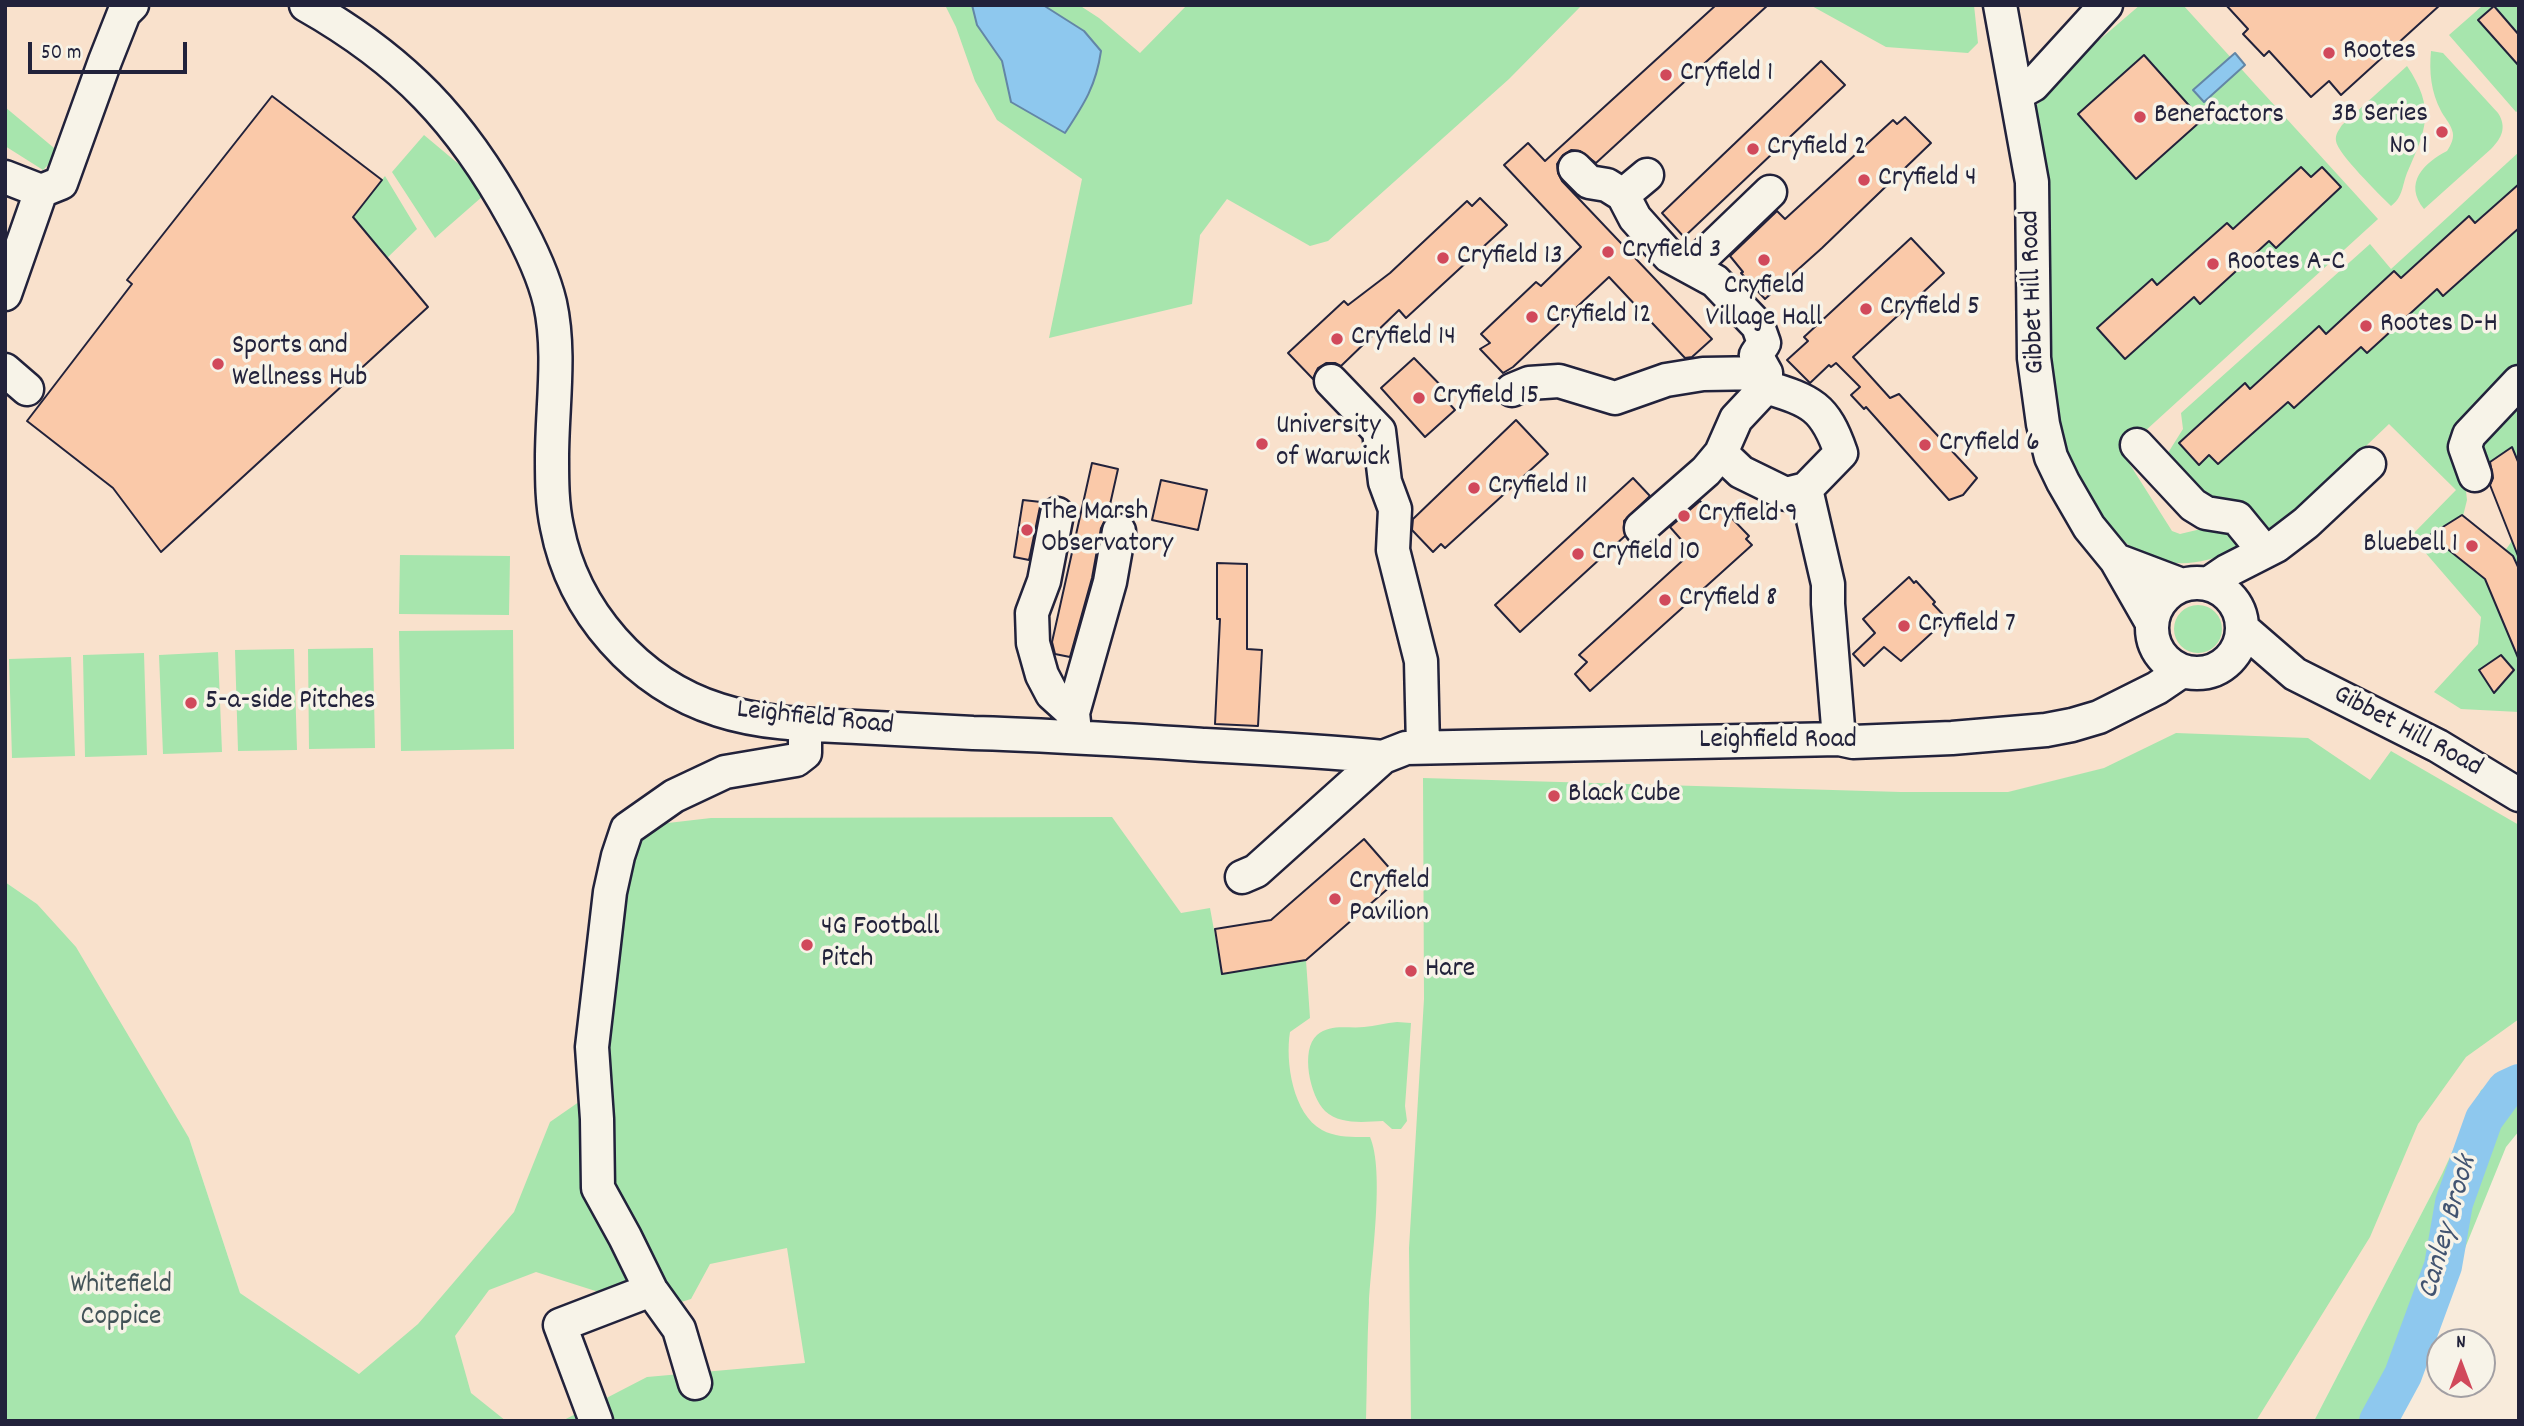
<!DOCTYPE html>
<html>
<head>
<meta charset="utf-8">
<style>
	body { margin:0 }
	#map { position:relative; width:2524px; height:1426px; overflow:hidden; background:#f8ebdb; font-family:Dekko,sans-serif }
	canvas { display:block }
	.frame { position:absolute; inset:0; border:7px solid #22223b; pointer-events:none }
	.north { position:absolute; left:2426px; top:1328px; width:70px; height:70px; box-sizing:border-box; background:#f7f3e8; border:2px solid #a29fa3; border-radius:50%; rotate:0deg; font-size:19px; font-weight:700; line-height:28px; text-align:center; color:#22223b }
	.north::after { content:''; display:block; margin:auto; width:24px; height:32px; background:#d1495b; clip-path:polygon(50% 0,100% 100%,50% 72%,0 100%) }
	.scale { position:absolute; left:28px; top:42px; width:159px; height:32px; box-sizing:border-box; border:4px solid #22223b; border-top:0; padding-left:9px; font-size:21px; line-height:24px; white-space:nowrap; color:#22223b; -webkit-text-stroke:5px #f7f3e8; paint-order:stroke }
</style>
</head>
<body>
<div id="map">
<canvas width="2524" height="1426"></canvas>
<div class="frame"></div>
<div class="north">N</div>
<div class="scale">50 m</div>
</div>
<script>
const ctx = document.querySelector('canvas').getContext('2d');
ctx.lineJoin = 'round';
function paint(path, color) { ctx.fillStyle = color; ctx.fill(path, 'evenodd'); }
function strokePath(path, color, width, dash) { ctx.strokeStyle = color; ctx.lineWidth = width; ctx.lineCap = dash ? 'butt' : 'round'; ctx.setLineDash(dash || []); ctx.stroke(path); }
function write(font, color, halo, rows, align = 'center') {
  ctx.font = font + ' Dekko,sans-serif'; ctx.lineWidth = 7; ctx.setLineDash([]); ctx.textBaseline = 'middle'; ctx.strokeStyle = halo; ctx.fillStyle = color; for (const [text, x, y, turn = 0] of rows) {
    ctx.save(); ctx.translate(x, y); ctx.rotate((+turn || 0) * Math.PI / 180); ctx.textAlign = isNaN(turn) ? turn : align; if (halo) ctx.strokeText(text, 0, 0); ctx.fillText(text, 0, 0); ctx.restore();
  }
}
paint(new Path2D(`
	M5,5h2514v1062l-38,23 -39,84 -128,247h-1958l3,-47 -119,-81 -51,-155 -152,-234 -32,-22z`), '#f9e1cc');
paint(new Path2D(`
	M945,5h27l5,20 25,36 9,41 54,31c19,-29 31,-47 36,-82l-17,-20 -41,-26h36l20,13 41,35 47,-48h395l-73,74 -181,162 -18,5 -83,-47 -27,36 -8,69 -143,34 33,-159 -85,-59 -22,-39 -19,-54z
	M1810,5h164l4,38 -10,10 -82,-6z
	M2140,5h43l195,214 -256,233 50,79 8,3 21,-5 29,-1 7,9 -1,12c-107,53 -159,-54 -183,-139l-20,-302 16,-14 27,-34z
	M2480,5h39v105l-3,2 -67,-77 32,-28z
	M2431,51l12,2 55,60c9,14 4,25 -7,36l-67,60c-21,-26 0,-46 23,-58 4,-6 8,-14 5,-21 -2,-7 -8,-13 -11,-19 -10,-19 -12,-39 -10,-60z
	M2407,66c29,43 19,64 0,107 -5,13 -4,24 -16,33 -11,-11 -54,-53 -55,-65 -1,-7 3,-11 6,-16z
	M5,107l55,46 -17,17 -38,-24z
	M424,135l43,36 16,25 -48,42 -43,-66z
	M2519,152v213l-59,74 7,61 -5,20 40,35 17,-24v181l-58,-3 -27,-17 44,-48 3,-27 -70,-81 45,-46 -67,-66 -114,109h-5l-65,-32 -39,-45 17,-27 -2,-16 189,-169 21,25z
	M385,176l32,53 -30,29 -34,-41z
	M2519,396v133l-38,-67 -6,-16z
	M400,555l110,1 -1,59 -110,-1z
	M2174 629a24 24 0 1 1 48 0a24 24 0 1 1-48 0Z
	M513,630l1,119 -113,2 -2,-120z
	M373,648l2,100 -66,1 -1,-100z
	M294,649l3,101 -59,1 -3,-101z
	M218,652l4,100 -59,2 -4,-99z
	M144,653l3,102 -62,2 -2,-102z
	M71,657l4,99 -63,2 -3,-99z
	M2176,733l132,5 62,42 21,-29 128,74v194l-53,38 -48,67 -48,113 -114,184h-845l-2,-173 15,-249 -1,-221 478,14h107l96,-24z
	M1112,817l69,96 29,-5 12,66 84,-14 4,58 -20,14c-5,30 3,82 32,98 15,8 32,7 48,7 15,35 1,125 -1,166 -2,39 -2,78 -3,118h-804l85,-44 158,-14 -18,-115 -77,16 -19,35 -36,11 -119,-38 -47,18 -34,46 16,57 35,28h-501v-539l32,22 39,43 113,191 51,155 119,81 59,-50 96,-112 36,-90 49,-34 29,-254 14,-8 69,-8z
	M1397,1022l14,1 -6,83 2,15 -6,8h-9l-9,-8c-19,1 -43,4 -58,-10 -15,-15 -25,-61 -8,-76 14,-12 31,-6 47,-8 11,-1 22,-4 33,-5z
	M2519,1067v64l-13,16 -105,259 -10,15h-77l128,-247 39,-84z`), '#a7e5ad');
const water = new Path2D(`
	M972,5h71l41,26 17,20c-5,35 -17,53 -36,82l-54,-31 -9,-41 -25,-36z
	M2235,53l10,12 -41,37 -11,-12z`);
paint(water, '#8ec8ee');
strokePath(water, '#6386a6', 2);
strokePath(new Path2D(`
	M2378,1421l25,-46 40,-109 11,-63 30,-84 22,-30 13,-6`), '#8ec8ee', 38);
const building = new Path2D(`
	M1716,5h52l-172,158 -16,-12 -9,-1 -8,5 -6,9 1,9 4,8 150,158 -20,18 -7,1 -76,-81 -96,90 -10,6 -23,-24 10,-6 -9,-9 55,-52 5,4 40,-39 -77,-82 24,-22 17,18z
	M2226,5h214l-99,90 -12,-14 -18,16 -42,-46 -5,5 -21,-22 5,-5z
	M2494,6l25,29v31l-41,-46z
	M2144,55l58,65 -66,59 -58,-65z
	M1821,61l24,24 -161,152 -22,-24z
	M272,96l110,84 -29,37 75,90 -267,245 -48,-64 -86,-67 105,-137 -5,-4z
	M1905,117l26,26 -109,105 -57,51 -24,-26 2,-1 -13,-16 47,-45 8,8 108,-99 4,4z
	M2301,167l10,10 11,-10 19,20 -65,61 -7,-7 -69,63 -6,-7 -69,62 -28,-31 55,-49 5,6 70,-62 6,6z
	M2519,184v44l-76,68 -6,-7 -70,64 -6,-6 -67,61 -6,-6 -70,62 -9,-9 -10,10 -20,-22 66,-60 5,6 69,-63 7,8 68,-63 7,7 68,-62 6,7z
	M1480,198l27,27 -101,93 -7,-8 -58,56 -6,-3h-9l-8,5 -5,11 -25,-26 56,-52 4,4 42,-32 77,-72 5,5z
	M1911,238l33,35 -91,84 37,41 9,-4 78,84 -14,17 -14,5 -83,-93 -2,2 -13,-14 9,-8 -24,-24 -5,4 -2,-2 -19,18 -23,-23 21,-19 -4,-4z
	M1414,358l37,38 -5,4 9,10 -30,27 -44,-49z
	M1516,420l32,34 -103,94 -4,-4 -8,8 -21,-22 1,-11z
	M2512,447l7,17 -1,92 -28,-71 3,-7 -3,-16z
	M1092,463l26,6 -11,49 -6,10 -9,50 -22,79 -15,-3 -3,-12z
	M1633,478l17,18 -26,25 1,15 -105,96 -25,-27z
	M1161,480l46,10 -9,40 -46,-10z
	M1023,500l18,2 -12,58 -15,-3z
	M1700,501l10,12 9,-8 30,31 -3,3 6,6 -162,146 -15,-17 12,-12 -8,-7 113,-103 -22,-25z
	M2462,515l51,41 6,13v91l-34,-81 -55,-44z
	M1217,563l30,1v85l15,1 -4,76 -43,-2 5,-105h-3z
	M1909,577l5,6 2,-2 19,21 -2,2 14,15 -46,42 -17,-14 -20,19 -11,-12 22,-21 -12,-14z
	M2501,655l13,15 -20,23 -15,-23z
	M1364,839l35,40 -93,81 -84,14 -7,-45 56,-9z`);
paint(building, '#fac9a9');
strokePath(building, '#22223b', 2);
const minor = new Path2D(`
	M306,5c97,55 155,116 208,213 15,27 29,55 36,85 11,50 2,104 2,155 0,23 0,46 5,69 16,84 80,157 162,183 43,14 92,15 138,17 38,2 77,4 116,6 77,2 154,7 232,12 59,3 118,6 178,12l23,-9 433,-9 14,3 99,-4 94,-8 26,-5 27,-8 58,-29 25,-17
	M2000,5l32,177 2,176 9,66 8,33 12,25 26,45 27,33 36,63
	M2017,94l16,-9 73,-80
	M1575,168l14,14 18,3 16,10 12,23 34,38 46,25 43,45 6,17 -8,12 10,18
	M5,177l36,14 20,-8 44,-122 19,-48 8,-8
	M1623,195l24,-20
	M1692,267l78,-75
	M5,294l36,-103
	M5,370l22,19
	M1331,381l48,50 6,51 10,27 -2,41 28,111 2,86
	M1512,390l17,-7 30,-2 56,17 51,-18 37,-6 63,-1v14l-30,32 -15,34 -15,18 -65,57
	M2137,445l56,60 13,8 31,5 27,33
	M1721,453l20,19 45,22 20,-5 35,-36c-16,-47 -30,-52 -75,-66
	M2475,475l-10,-28 4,-12 50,-53
	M1806,489l22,95v20l11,135
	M1057,514l-13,67 -12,32 1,30 9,32 10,19 21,19
	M2116,560l66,25
	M2152 628a45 45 0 1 1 90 0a45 45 0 1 1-90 0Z
	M2208,584l19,-13 49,-25 30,-23 63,-59
	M2243,629l52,45 143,72 81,49
	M1075,732l-2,-19 37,-131 9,-51
	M1242,877l14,-6 127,-114
	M695,1383l-16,-54 -28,-39 -26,-53 -27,-49 -1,-69 -5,-72 18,-155 8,-36 9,-27 47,-33 51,-24 71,-12 9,-7v-28
	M596,1421l-36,-96 91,-35`);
strokePath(minor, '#22223b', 37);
strokePath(minor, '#f7f3e8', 32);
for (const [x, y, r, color] of [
	[2329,53,7,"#d1495b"],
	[1666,75,7,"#d1495b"],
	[2140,117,7,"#d1495b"],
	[2442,132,7,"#d1495b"],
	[1753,149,7,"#d1495b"],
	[1864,180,7,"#d1495b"],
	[1608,252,7,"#d1495b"],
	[1443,258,7,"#d1495b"],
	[1764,260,7,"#d1495b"],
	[2213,264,7,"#d1495b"],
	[1866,309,7,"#d1495b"],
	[1532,317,7,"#d1495b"],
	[2366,326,7,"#d1495b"],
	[1337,339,7,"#d1495b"],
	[218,364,7,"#d1495b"],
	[1419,398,7,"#d1495b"],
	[1262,444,7,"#d1495b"],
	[1925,445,7,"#d1495b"],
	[1474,488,7,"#d1495b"],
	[1684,516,7,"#d1495b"],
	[1027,530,7,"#d1495b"],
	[2472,546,7,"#d1495b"],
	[1578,554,7,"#d1495b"],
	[1665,600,7,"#d1495b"],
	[1904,626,7,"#d1495b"],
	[191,703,7,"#d1495b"],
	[1554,796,7,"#d1495b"],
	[1335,899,7,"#d1495b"],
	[807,945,7,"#d1495b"],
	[1411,971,7,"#d1495b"]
]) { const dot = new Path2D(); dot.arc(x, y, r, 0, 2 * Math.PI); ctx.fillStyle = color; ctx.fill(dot); strokePath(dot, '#f7f3e8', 2.5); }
write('28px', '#22223b', '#f7f3e8', [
	["Rootes",2343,53],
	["Cryfield 1",1680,75],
	["3B Series",2428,116,"right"],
	["No 1",2428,148,"right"],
	["Benefactors",2154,117],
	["Cryfield 2",1767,149],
	["Cryfield 4",1878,180],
	["Cryfield 3",1622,252],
	["Cryfield 13",1457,258],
	["Rootes A-C",2227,264],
	["Cryfield",1764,288,"center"],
	["Village Hall",1764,320,"center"],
	["Cryfield 5",1880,309],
	["Cryfield 12",1546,317],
	["Rootes D-H",2380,326],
	["Cryfield 14",1351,339],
	["Sports and",232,348],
	["Wellness Hub",232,380],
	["Cryfield 15",1433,398],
	["University",1276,428],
	["of Warwick",1276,460],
	["Cryfield 6",1939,445],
	["Cryfield 11",1488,488],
	["The Marsh",1041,514],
	["Observatory",1041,546],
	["Cryfield 9",1698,516],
	["Bluebell 1",2458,546,"right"],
	["Cryfield 10",1592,554],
	["Cryfield 8",1679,600],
	["Cryfield 7",1918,626],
	["5-a-side Pitches",205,703],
	["Black Cube",1568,796],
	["Cryfield",1349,883],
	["Pavilion",1349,915],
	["4G Football",821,929],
	["Pitch",821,961],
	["Hare",1425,971]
], 'left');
write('28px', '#22223b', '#f7f3e8', [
	["Gibbet Hill Road",2035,292,-92],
	["Leighfield Road",815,720,6],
	["Gibbet Hill Road",2407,733,28],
	["Leighfield Road",1778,742]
]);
write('28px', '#435358', '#f7f3e8', [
	["Whitefield",121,1287],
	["Coppice",121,1319]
]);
write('italic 30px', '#425471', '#f7f3e8', [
	["Canley Brook",2450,1228,-74]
]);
</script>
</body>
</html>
